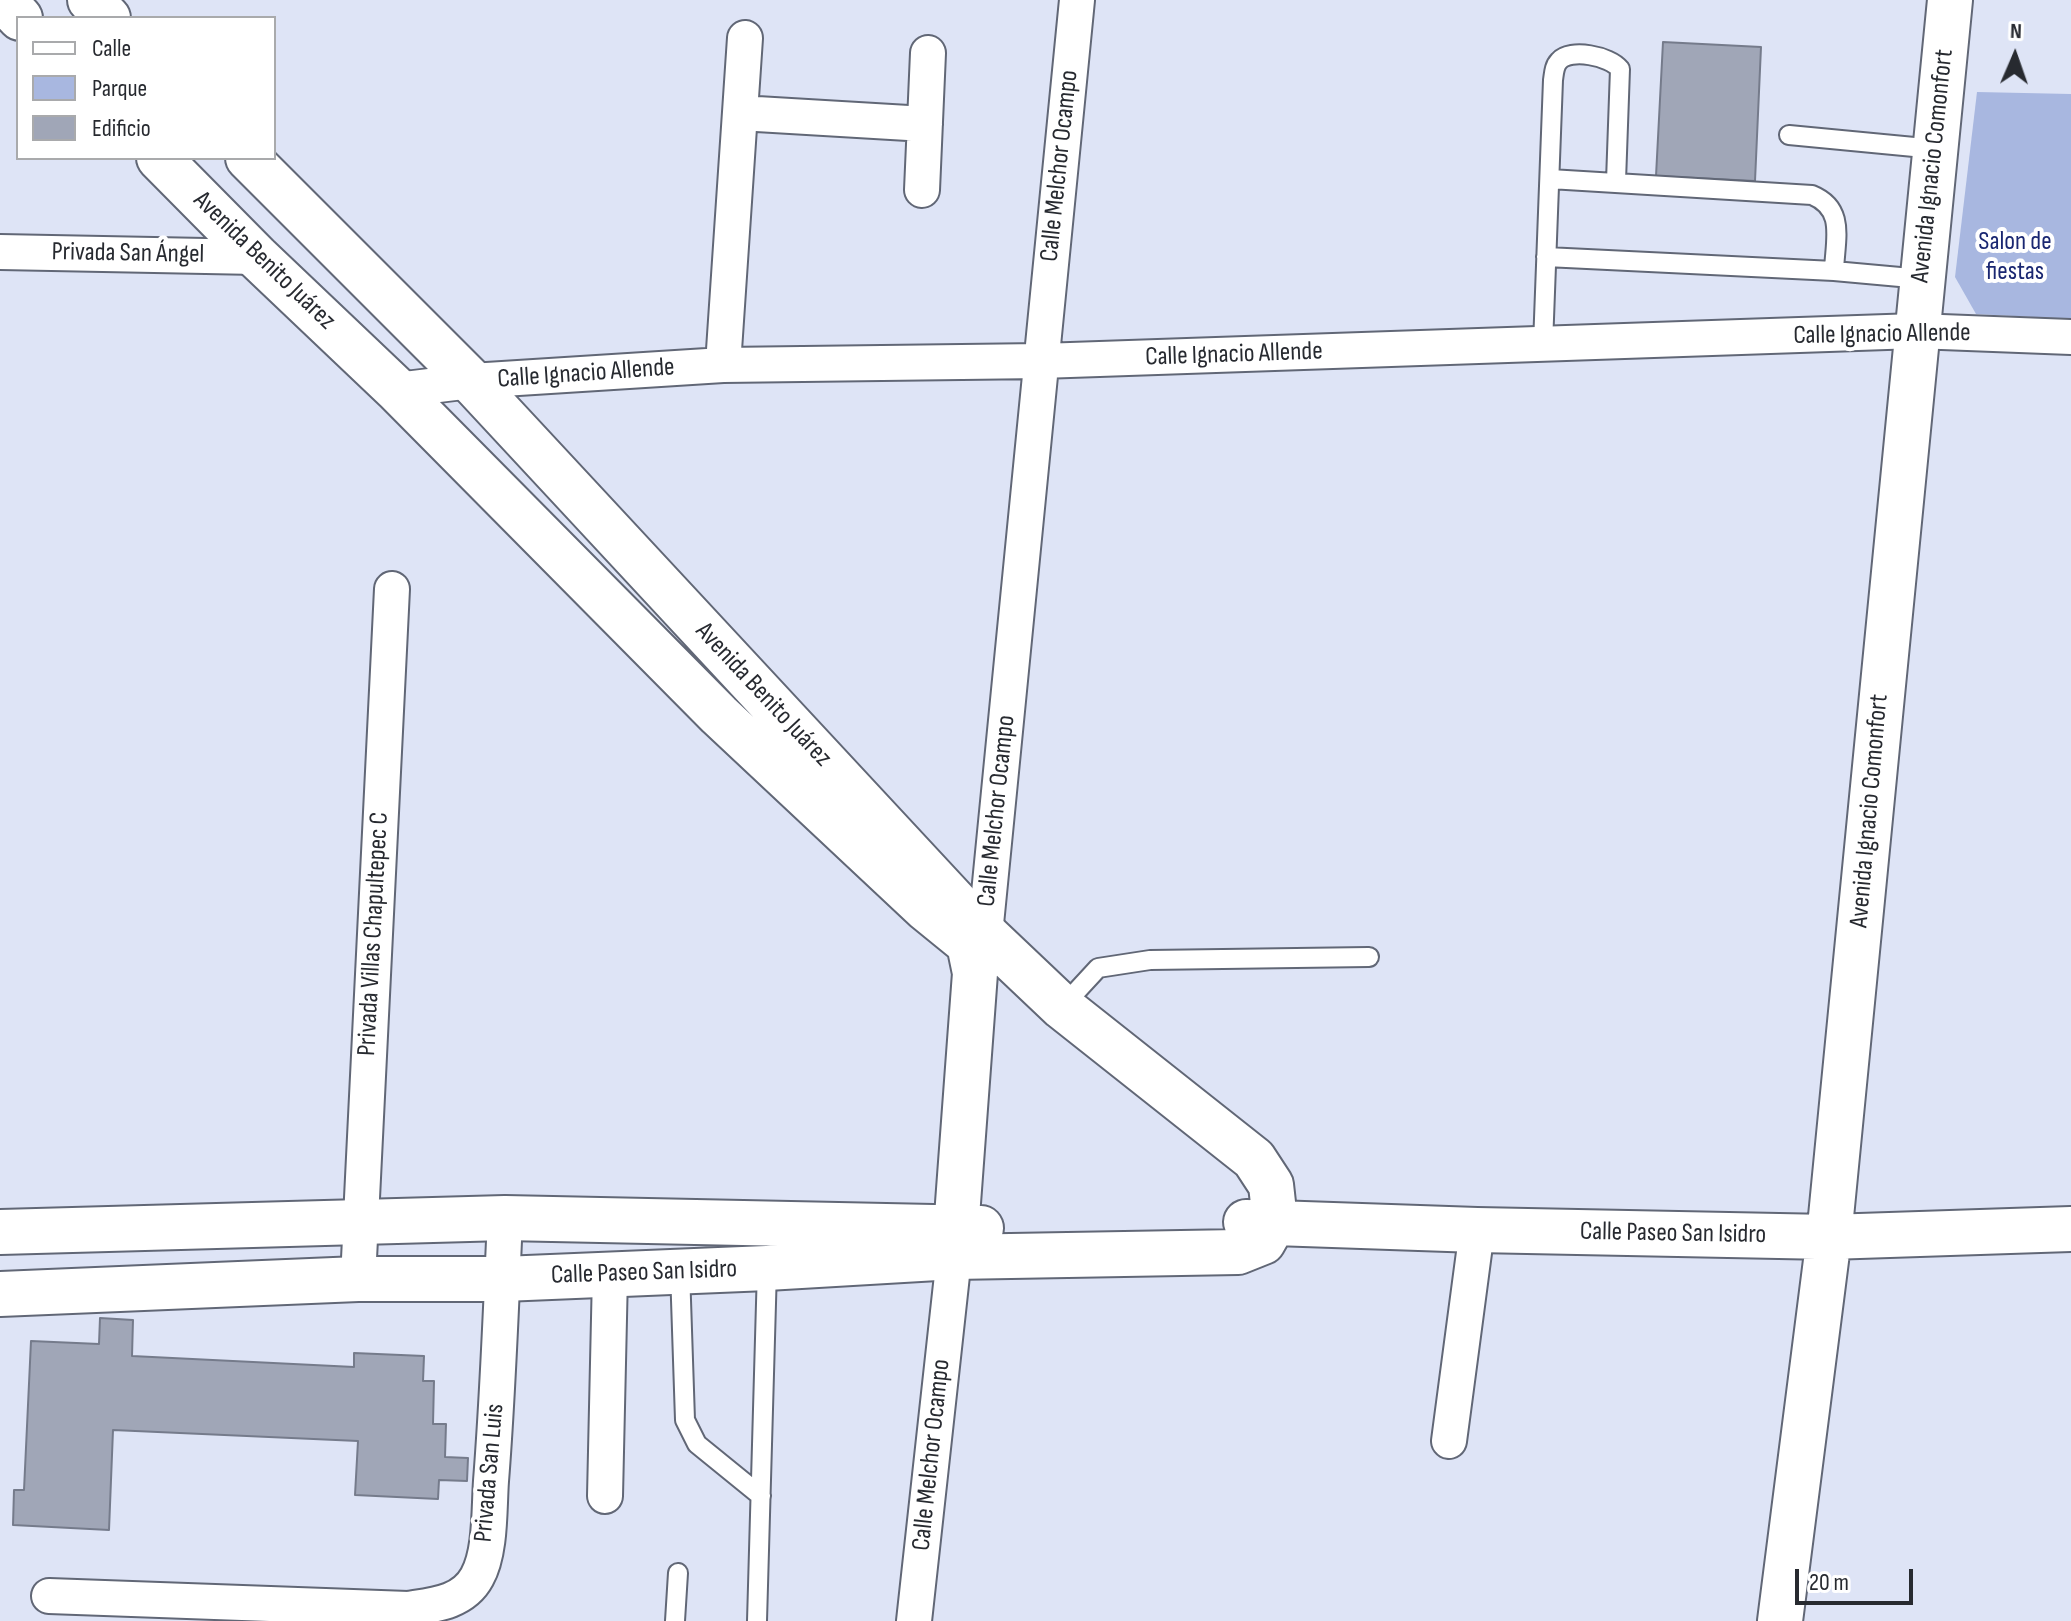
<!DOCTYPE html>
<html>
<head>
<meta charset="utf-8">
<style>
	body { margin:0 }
	#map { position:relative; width:2071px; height:1621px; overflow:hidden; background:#dee4f6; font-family:"Sofia Sans Condensed",sans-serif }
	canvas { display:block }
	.legend { position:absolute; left:16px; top:16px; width:260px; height:144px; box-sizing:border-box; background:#fff; border:2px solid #a9aaac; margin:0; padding:10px 14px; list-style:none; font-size:24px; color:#272a30 }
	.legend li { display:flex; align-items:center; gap:16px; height:40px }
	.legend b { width:40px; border:2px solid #a9aaac }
	.north { position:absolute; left:1975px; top:16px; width:80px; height:80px; -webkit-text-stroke:6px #fff; paint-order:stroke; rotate:2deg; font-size:22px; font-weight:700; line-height:32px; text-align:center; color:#272a30 }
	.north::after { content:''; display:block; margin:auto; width:28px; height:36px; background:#272a30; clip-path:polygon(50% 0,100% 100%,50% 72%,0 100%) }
	.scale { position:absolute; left:1795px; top:1569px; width:118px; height:36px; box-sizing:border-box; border:4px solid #272a30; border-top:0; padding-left:10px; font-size:24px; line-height:28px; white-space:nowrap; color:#272a30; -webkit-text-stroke:6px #fff; paint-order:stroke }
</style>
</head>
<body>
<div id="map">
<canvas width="2071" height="1621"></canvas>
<ul class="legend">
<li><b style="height:10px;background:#fff"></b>Calle</li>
<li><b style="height:22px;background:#a8b7e0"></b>Parque</li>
<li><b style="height:22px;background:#a0a6b7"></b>Edificio</li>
</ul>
<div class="north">N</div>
<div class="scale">20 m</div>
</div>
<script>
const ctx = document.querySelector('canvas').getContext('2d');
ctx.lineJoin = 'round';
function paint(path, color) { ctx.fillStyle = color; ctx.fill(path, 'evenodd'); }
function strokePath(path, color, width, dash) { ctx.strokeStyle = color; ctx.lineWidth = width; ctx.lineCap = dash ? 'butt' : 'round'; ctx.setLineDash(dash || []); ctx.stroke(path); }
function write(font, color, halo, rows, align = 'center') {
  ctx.font = font + ' "Sofia Sans Condensed",sans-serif'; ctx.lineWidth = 8; ctx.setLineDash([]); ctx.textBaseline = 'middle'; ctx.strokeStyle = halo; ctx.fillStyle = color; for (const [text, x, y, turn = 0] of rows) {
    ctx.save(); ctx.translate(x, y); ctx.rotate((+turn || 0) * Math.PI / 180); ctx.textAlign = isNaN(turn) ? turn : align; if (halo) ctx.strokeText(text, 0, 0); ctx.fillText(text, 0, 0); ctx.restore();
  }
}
paint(new Path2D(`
	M1977,92l94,2v225l-95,-5 -21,-37z`), '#a8b7e0');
const building = new Path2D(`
	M1663,42l98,5 -6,134 -99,-5z
	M100,1318l33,2 -1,36 222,11v-14l70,3 -1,25h11l-1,43h13l-1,33 23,1 -1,23 -28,-1 -1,19 -83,-4 3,-54 -245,-11 -4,100 -96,-5 1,-35h10l7,-149 68,3z`);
paint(building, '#a0a6b7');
strokePath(building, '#757b8b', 2);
const service = new Path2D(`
	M1789,135l146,14
	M1550,179l262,16c34,14 23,45 22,76
	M1546,257l288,14 88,8
	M1543,345l10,-265c1,-6 1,-14 6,-19 11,-13 51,-5 61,8l-4,112
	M1062,1007l36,-39 52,-8 219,-3
	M680,1270l5,150 12,24 64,52
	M675,1621l3,-48
	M757,1621l10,-353`);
const minor = new Path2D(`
	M740,113l185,11
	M922,190l6,-137
	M0,252l257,5
	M723,365l22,-327
	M397,390l74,-9 252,-16 318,-4 875,-30 155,6
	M985,934l92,-934
	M358,1279l34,-690
	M1449,1441l28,-211
	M605,1496l5,-222
	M49,1596l359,13c25,-4 55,-6 69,-32 14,-25 12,-68 14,-96 7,-88 10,-175 14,-263
	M914,1621l40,-364`);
const secondary = new Path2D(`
	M3,0l17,18
	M90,0l18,18
	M159,158l98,99 140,133 322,325 207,194 43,35 6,29
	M1246,1222l231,8 352,7 242,-8
	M0,1232l505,-14 476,10
	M954,1257l21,-284 7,-28
	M0,1294l358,-15h145l264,-11 187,-11 284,-5 25,-10 12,-21 -4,-36 -17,-26 -192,-152 -77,-73 -514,-553 -223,-223
	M1780,1621l49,-384 121,-1237`);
strokePath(service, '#616776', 22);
strokePath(minor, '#616776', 38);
strokePath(secondary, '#616776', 48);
strokePath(service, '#fff', 18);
strokePath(minor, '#fff', 34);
strokePath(secondary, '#fff', 44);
write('26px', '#272a30', '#fff', [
	["Calle Melchor Ocampo",1060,166,-84],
	["Avenida Ignacio Comonfort",1933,166,-84],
	["Privada San Ángel",128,254,1],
	["Avenida Benito Juárez",264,261,44],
	["Calle Ignacio Allende",1882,335,-1],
	["Calle Ignacio Allende",1234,355,-2],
	["Calle Ignacio Allende",586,374,-4],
	["Avenida Benito Juárez",763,695,47],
	["Calle Melchor Ocampo",997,811,-84],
	["Avenida Ignacio Comonfort",1870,811,-85],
	["Privada Villas Chapultepec C",374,934,-87],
	["Calle Paseo San Isidro",1673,1234,1],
	["Calle Paseo San Isidro",644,1273,-2],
	["Calle Melchor Ocampo",932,1455,-84],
	["Privada San Luis",490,1473,-85]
]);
write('26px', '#1a2771', '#fff', [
	["Salon de",2015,242],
	["fiestas",2015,272]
]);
</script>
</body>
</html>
